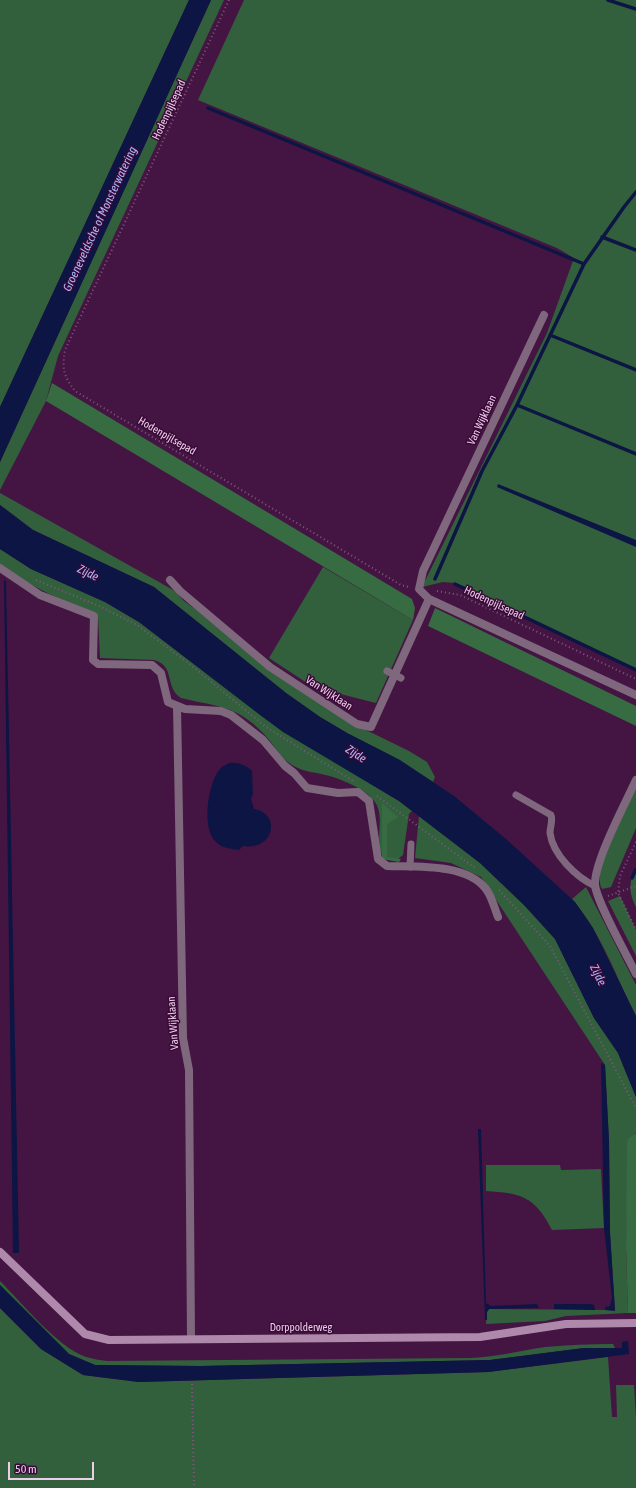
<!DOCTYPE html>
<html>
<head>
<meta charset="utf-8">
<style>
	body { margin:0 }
	#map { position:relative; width:636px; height:1488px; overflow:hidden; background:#441542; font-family:"Asap Condensed",sans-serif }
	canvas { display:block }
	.scale { position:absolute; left:8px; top:1462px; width:86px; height:18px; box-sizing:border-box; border:2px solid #ebcee8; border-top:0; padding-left:5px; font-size:12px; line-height:14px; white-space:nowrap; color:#ebcee8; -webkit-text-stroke:3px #390937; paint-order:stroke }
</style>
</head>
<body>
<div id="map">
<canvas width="636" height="1488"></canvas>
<div class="scale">50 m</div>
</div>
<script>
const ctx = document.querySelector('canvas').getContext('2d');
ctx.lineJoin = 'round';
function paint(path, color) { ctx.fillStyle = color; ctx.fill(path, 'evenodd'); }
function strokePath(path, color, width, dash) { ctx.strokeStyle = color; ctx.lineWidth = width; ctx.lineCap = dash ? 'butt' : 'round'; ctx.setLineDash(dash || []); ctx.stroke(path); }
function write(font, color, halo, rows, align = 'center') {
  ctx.font = font + ' "Asap Condensed",sans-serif'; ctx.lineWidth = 3; ctx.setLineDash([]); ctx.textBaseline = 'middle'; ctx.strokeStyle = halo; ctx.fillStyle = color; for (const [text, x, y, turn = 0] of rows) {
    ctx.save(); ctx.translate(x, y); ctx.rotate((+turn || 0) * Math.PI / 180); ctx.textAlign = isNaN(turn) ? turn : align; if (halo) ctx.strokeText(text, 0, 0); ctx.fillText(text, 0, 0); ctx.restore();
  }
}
paint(new Path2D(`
	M0,0h189l-189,407z
	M211,0h13l-166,356 -12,45 -46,89v-28z
	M244,0h392v669l-181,-86 -12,-1 -21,5 125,-254 27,-75 -17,-10 -359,-148z
	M0,493l175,98 9,10 180,128 45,22 18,11 8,15 -2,5 -47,-29 -39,-20 -27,-16 -34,-24 -132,-106 -121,-57 -33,-25z
	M0,549l31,20 74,33 34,20 144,109 116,70 13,10 -3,3 -6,41 -6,5 -13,-2c-11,-17 2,-40 -9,-56 -8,-12 -30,-21 -42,-25 -14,-5 -29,-4 -41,-12 -12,-7 -19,-22 -29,-32 -27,-28 -45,-26 -82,-35 -17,-11 -5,-32 -27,-38l-54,-2 -2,-42c-34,-15 -67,-29 -98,-50z
	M323,567l90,53 -37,83 -63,-16 -44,-29z
	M636,784v44l-25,59 -9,2c-11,-23 23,-82 34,-105z
	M419,816l61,47 44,42 31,34 39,79 24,35 18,44v36l-2,1 -7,78 -1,36 2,65 -62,3 -21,5 -59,3 1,-12 2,-3 126,1 -5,-77 -1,-92 -4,-76 -124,-188 -30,-14 -36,-5z
	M636,866v41c-8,-15 -7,-25 0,-41z
	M586,887l50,98v31c-20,-39 -35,-84 -64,-117z
	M620,896l16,34v26l-28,-55z
	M486,1165h74l1,5 40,-1 3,59 -52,2c-17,-33 -30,-37 -66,-39z
	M0,1281c22,22 57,66 86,76 7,2 14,3 21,4l362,-3c26,-1 50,-7 76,-11 23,-2 45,-3 68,-3l2,4h-31l-94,12 -290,6 -105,-1 -26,-11 -69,-69z
	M0,1308l41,41 42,26 56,7 349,-10 120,-15 4,60h5l-1,-32h18l2,33v70h-636z`), '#32603c');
paint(new Path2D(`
	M52,383l360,216 3,9 -2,12 -367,-219z
	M435,608l201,98v20l-208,-100z
	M382,803l16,14 -11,7v33l14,2 -2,3 -17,-3z
	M636,1133v180h-8l-2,-65 1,-105 1,-4z`), '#376c43');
paint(new Path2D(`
	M189,0h22l-211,462v-55z
	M498,484l138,56v7l-139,-60z
	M0,505l33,25 121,57 132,106 34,24 27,16 53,27 54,36 52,43 69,63 18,26 43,88v81l-18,-44 -24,-35 -39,-79 -31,-34 -44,-42 -81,-62 -116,-69 -23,-17 -121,-93 -34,-20 -74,-33 -31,-20z
	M4,580l2,1 13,672h-6z
	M229,763c9,-1 17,2 23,8l1,23 -2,5 3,10c27,4 21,42 -11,37l-4,4c-8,-1 -17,-2 -23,-8 -15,-14 -8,-57 3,-72 3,-4 7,-5 10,-7z
	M602,1063l3,2 4,76 1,92 5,78 -10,-1v-3l5,-1 2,-8 -8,-70 -3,-164z
	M478,1129h3l5,174 5,3 46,-2 2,4 -50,1 -2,3v8h-2z
	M0,1285l69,69 26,11 105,1 290,-6 94,-12h38v-6l6,-1 1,13 -141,18 -349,10 -56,-7 -42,-26 -41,-41z
	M554,1304h37l3,1 1,5 -41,-1z`), '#0c1543');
strokePath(new Path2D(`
	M608,0l28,9
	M208,108l376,156
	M602,237l34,13
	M550,335l86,35
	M517,405l119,49
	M435,579l47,-108 35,-66 67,-141 40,-57 12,-15
	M455,584l181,86
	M632,878l4,-9`), '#0c1543', 3.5);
strokePath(new Path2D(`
	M229,0l-164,350c-3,19 -2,25 10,41l326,194 8,2
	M36,580l63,26 38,19 50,37 79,65 89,55
	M437,591l23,4 176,84
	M377,796l98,72
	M636,842l-16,34 -2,17 18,37
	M499,890l51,56 86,162
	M608,896l28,-10
	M192,1384l2,104`), '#80587e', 2, [1, 3]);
strokePath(new Path2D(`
	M387,671l14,7
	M516,795l35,20c2,6 -1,12 -1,18 3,22 26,44 45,53
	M410,867l1,-23`), '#7f687d', 7);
strokePath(new Path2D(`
	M0,568l40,27 54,21 -1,44 5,4 54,1 9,8 7,29 17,7 36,2 10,4 32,25 22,26 9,7 13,15 31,5 20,-1 11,9 9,58 9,7c29,1 79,-3 99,23 6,8 8,18 12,28
	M170,580l10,11 90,76 87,57 14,3 58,-128 207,96
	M429,599l-10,-10 4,-18 121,-256
	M177,706l6,332 6,32 2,269
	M636,780c-11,24 -42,82 -41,105 2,18 32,70 41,89`), '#7f687d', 8);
strokePath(new Path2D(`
	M0,1252l85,82 24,6 371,-3 86,-13 70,-1`), '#af89ab', 8);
write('11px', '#ebcee8', '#390937', [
	["Hodenpijlsepad",169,110,-65],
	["Van Wijklaan",482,420,-65],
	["Hodenpijlsepad",167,436,30],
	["Hodenpijlsepad",494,603,25],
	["Van Wijklaan",329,693,33],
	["Van Wijklaan",173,1023,-94],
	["Dorppolderweg",301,1328]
]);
write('italic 12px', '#a6bcfb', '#390937', [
	["Groeneveldsche of Monsterwatering",100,219,-65],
	["Zijde",88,573,26],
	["Zijde",356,754,33],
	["Zijde",598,975,64]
]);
</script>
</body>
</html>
